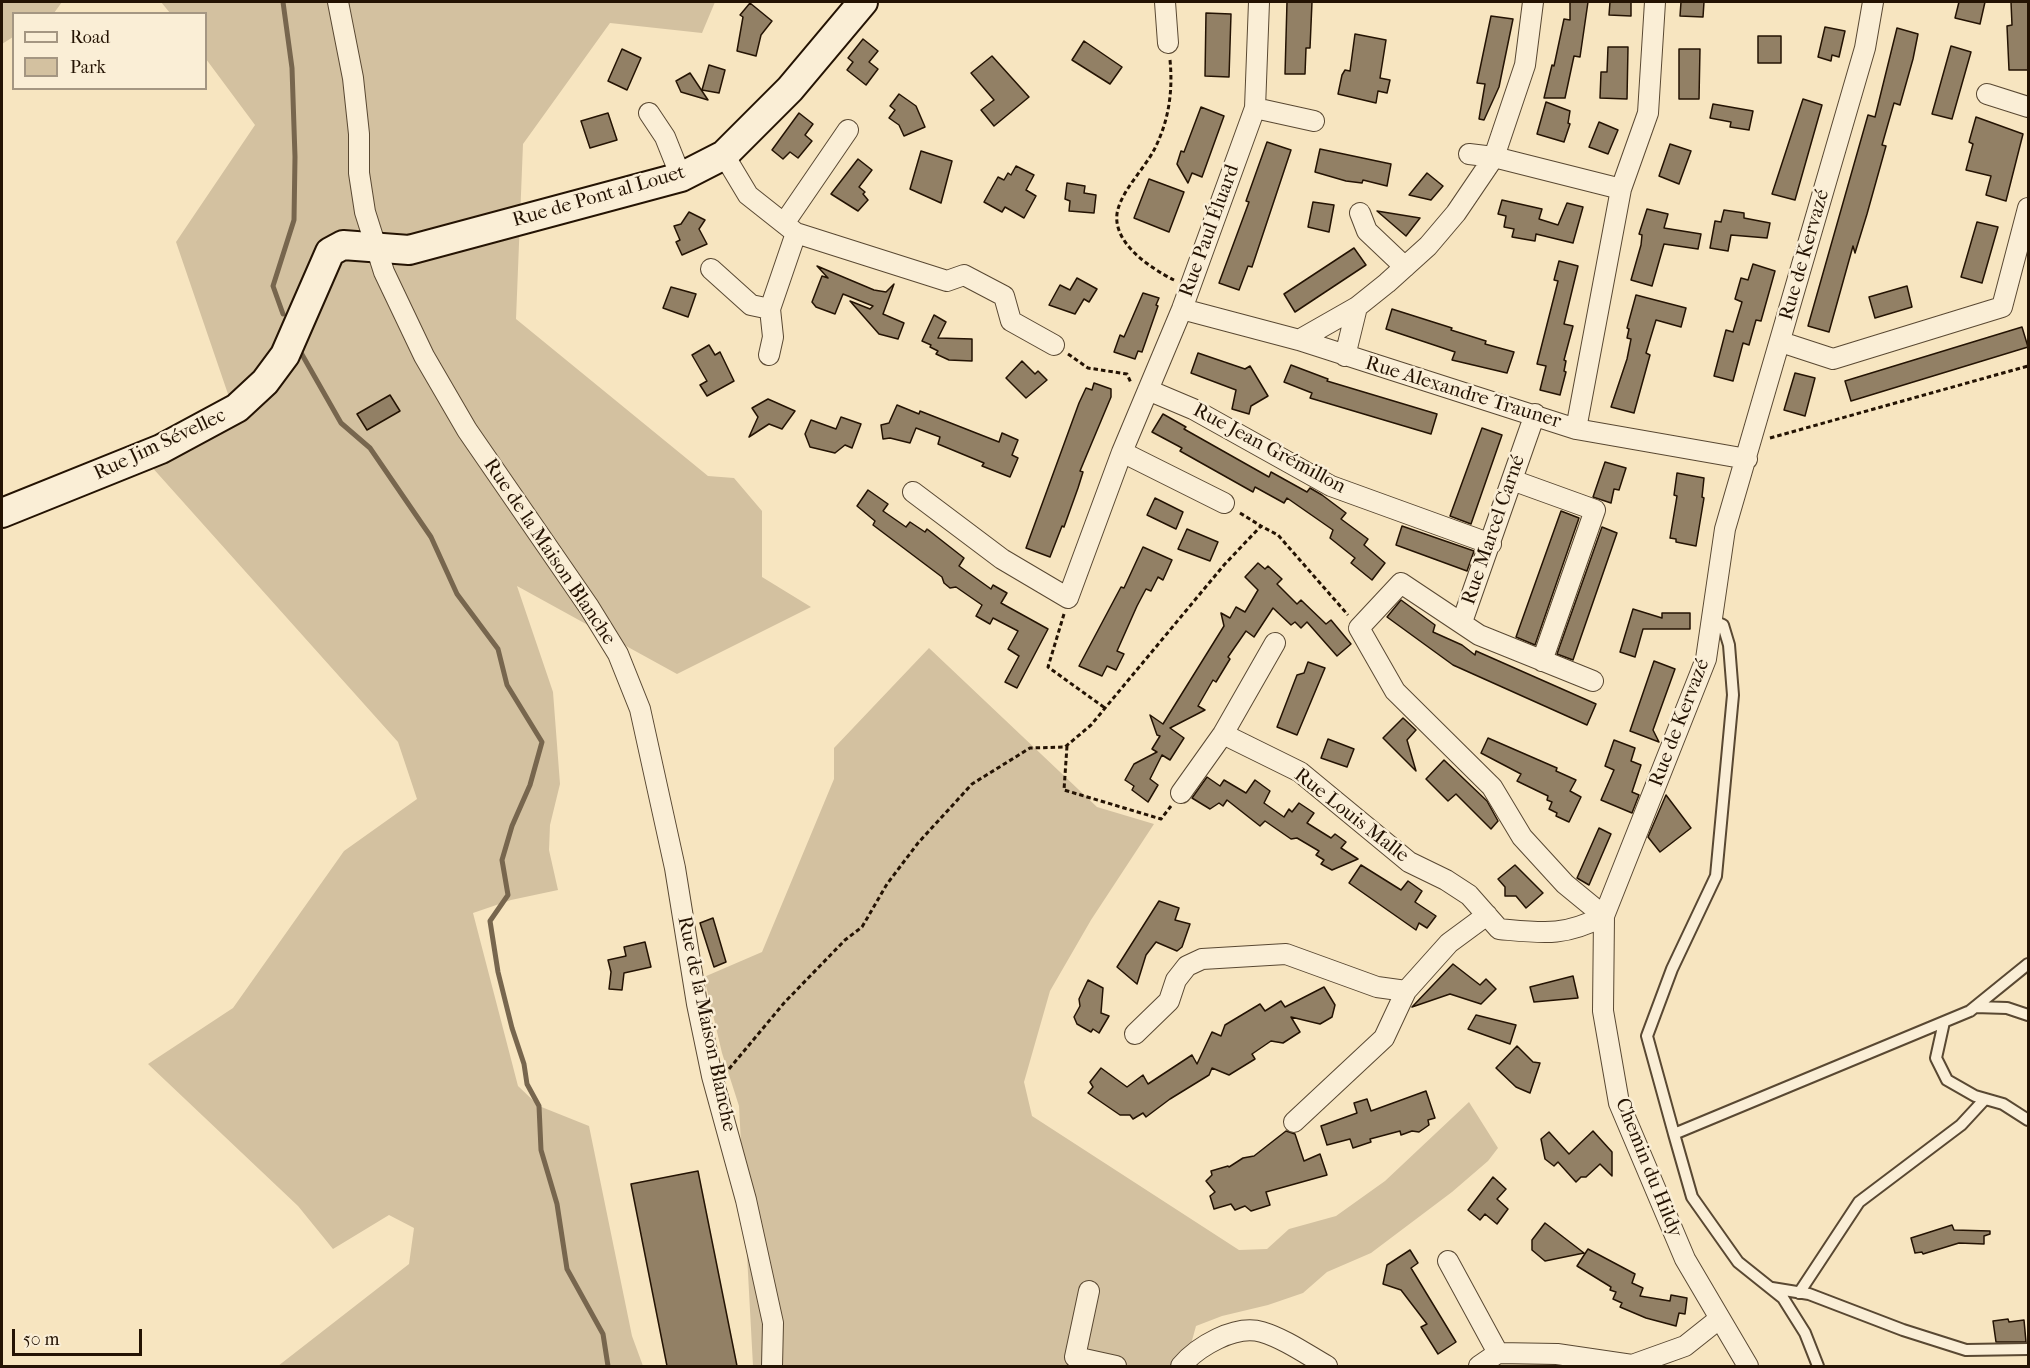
<!DOCTYPE html>
<html>
<head>
<meta charset="utf-8">
<style>
	body { margin:0 }
	#map { position:relative; width:2030px; height:1368px; overflow:hidden; background:#f7e5c0; font-family:"IM FELL French Canon",serif }
	canvas { display:block }
	.frame { position:absolute; inset:0; border:3px solid #241303; pointer-events:none }
	.legend { position:absolute; left:12px; top:12px; width:195px; height:78px; box-sizing:border-box; background:#faeed6; border:2px solid #a49682; margin:0; padding:8px 10px; list-style:none; font-size:18px; color:#241303 }
	.legend li { display:flex; align-items:center; gap:12px; height:30px }
	.legend b { width:30px; border:2px solid #a49682 }
	.scale { position:absolute; left:12px; top:1329px; width:130px; height:27px; box-sizing:border-box; border:3px solid #241303; border-top:0; padding-left:8px; font-size:18px; line-height:21px; white-space:nowrap; color:#241303; -webkit-text-stroke:4px #faeed6; paint-order:stroke }
</style>
</head>
<body>
<div id="map">
<canvas width="2030" height="1368"></canvas>
<div class="frame"></div>
<ul class="legend">
<li><b style="height:8px;background:#faeed6"></b>Road</li>
<li><b style="height:16px;background:#d3c1a0"></b>Park</li>
</ul>
<div class="scale">50 m</div>
</div>
<script>
const ctx = document.querySelector('canvas').getContext('2d');
ctx.lineJoin = 'round';
function paint(path, color) { ctx.fillStyle = color; ctx.fill(path, 'evenodd'); }
function strokePath(path, color, width, dash) { ctx.strokeStyle = color; ctx.lineWidth = width; ctx.lineCap = dash ? 'butt' : 'round'; ctx.setLineDash(dash || []); ctx.stroke(path); }
function write(font, color, halo, rows, align = 'center') {
  ctx.font = font + ' "IM FELL French Canon",serif'; ctx.lineWidth = 5; ctx.setLineDash([]); ctx.textBaseline = 'middle'; ctx.strokeStyle = halo; ctx.fillStyle = color; for (const [text, x, y, turn = 0] of rows) {
    ctx.save(); ctx.translate(x, y); ctx.rotate((+turn || 0) * Math.PI / 180); ctx.textAlign = isNaN(turn) ? turn : align; if (halo) ctx.strokeText(text, 0, 0); ctx.fillText(text, 0, 0); ctx.restore();
  }
}
paint(new Path2D(`
	M2,2h60l-8,11 -40,1 -1,23 -11,7z
	M161,2h554l-13,31 -92,-10 -87,121 -7,175 192,157 26,2 28,33v66l49,30 -134,67 -160,-88 36,106 7,92 -10,41 -1,25 9,40 -47,10 -38,13 45,173 21,20 50,20 43,210 11,30h-365l131,-102 5,-36 -25,-13 -56,34 -35,-43 -150,-142 85,-56 111,-157 73,-52 -19,-57 -248,-277 79,-68 -53,-155 79,-117 -49,-66v-45l-36,-1z
	M929,648l168,159 57,17 -63,96 -41,71 -26,91 8,34 207,134 28,-1 22,-20 47,-13 49,-35 84,-79 29,46 -10,13 -36,31 -81,61 -44,19 -24,21 -35,12 -46,11 -26,10 -11,40h-432l-14,-260 -17,-53 -18,-76 58,-25 72,-173v-31z`), '#d3c1a0');
strokePath(new Path2D(`
	M283,314l-10,-28 21,-66 1,-63 -3,-89 -9,-66
	M300,351l41,72 29,25 61,89 26,57 41,55 9,36 35,57 -12,43 -18,41 -10,34 6,35 -18,26 8,51 14,56 12,36 3,20 12,22 2,44 16,54 10,65 36,65 5,32`), '#77664e', 5);
const building = new Path2D(`
	M1287,2h25l-2,46h-4l-1,26h-20z
	M1570,2h18l-8,55 -6,-1 -9,42h-21l8,-33 2,1 10,-47 6,1z
	M1610,2h21v14l-22,-1z
	M1681,2h23l-1,15 -23,-1z
	M1959,2h26l-5,22 -25,-6z
	M2011,2h17v68h-19l-2,-44 5,-1z
	M750,3l22,18 -11,14 -5,21 -19,-5 6,-34 -3,-2z
	M1206,13l25,1 -2,63 -24,-1z
	M1491,16l22,3 -14,68 -15,33 -5,-1 6,-35 -8,-1z
	M1825,27l20,4 -6,26 -7,-2 -1,6 -13,-4z
	M1897,28l21,6 -5,25 -13,46 -6,-2 -12,42 4,1 -19,68 -12,39 -2,-7 -24,86 -21,-6 60,-211 7,2z
	M1355,34l31,6 -6,38 10,2 -3,13 -9,-2 -2,12 -38,-9 4,-19 3,-5 5,1z
	M1758,36h23v27h-23z
	M863,39l15,12 -9,11 9,7 -12,16 -19,-15 6,-8 -5,-4z
	M1084,41l38,26 -12,17 -38,-24z
	M1951,46l20,6 -19,67 -20,-5z
	M1608,47h20l-1,52 -27,-1 1,-26h6z
	M622,49l19,9 -14,32 -19,-9z
	M1679,49h21l-1,50h-20z
	M992,56l37,41 -35,29 -13,-16 13,-10 -23,-27z
	M709,65l16,5 -6,23 -17,-3z
	M690,73l18,27 -27,-8 -5,-11z
	M899,94l17,12 9,21 -21,9 -5,-11 -10,-7 6,-8 -5,-4z
	M1803,99l19,6 -27,95 -23,-6z
	M1546,102l24,9 -2,12 2,1 -6,18 -27,-8z
	M1713,104l40,7 -4,19 -19,-3 1,-5 -21,-4z
	M1201,107l23,9 -22,61 -10,-4 -4,10 -11,-19 4,-13 3,1z
	M608,113l9,27 -27,8 -9,-27z
	M799,113l14,11 -8,11 7,6 -14,17 -8,-6 -7,7 -11,-9z
	M1976,117l47,17 -17,67 -20,-6 5,-19 -25,-6 7,-26 -4,-2z
	M1599,122l19,8 -10,24 -19,-7z
	M1267,142l24,8 -39,117 -4,-1 -9,24 -20,-7 30,-81 -3,-1z
	M1670,144l21,7 -12,33 -20,-8z
	M1320,149l71,15 -4,22 -24,-6 -1,3 -16,-2 -31,-9z
	M921,151l31,10 -11,42 -31,-14z
	M858,159l14,11 -13,17 6,5 -2,2 5,6 -10,11 -27,-17z
	M1016,166l18,9 -8,15 10,6 -12,22 -19,-11 -3,5 -18,-10 14,-25 6,3 4,-7 3,2z
	M1427,173l16,13 -12,14 -22,-5z
	M1149,179l35,13 -15,40 -35,-14z
	M1067,183l18,3 -1,7 12,2 -2,18 -25,-2 1,-10 -5,-2z
	M1502,200l40,9 -3,10 19,6 9,-22 16,4 -10,36 -37,-9 -1,7 -23,-4 2,-8 -10,-2 2,-11 -8,-2z
	M1313,202l21,3 -5,27 -21,-5z
	M1647,209l21,5 -4,14 37,6 -3,15 -34,-5 -12,42 -21,-6 10,-35 1,-10 -3,-1z
	M1724,210l20,3v5l26,5 -3,15 -36,-3 -3,16 -18,-3 5,-27 6,1z
	M1377,211l43,7 -14,18z
	M689,212l16,8 -6,9 8,15 -25,11 -6,-13 4,-2 -6,-14 7,-2z
	M1977,222l21,5 -16,56 -21,-6z
	M1354,248l12,17 -71,47 -11,-18z
	M1559,261l19,5 -14,58 9,2 -9,34 2,1 -2,10 2,1 -6,23 -20,-5 6,-24 -9,-2 21,-83 -4,-1z
	M1753,264l22,7 -14,50 -5,-1 -7,25 -6,-2 -10,38 -19,-5 12,-46 7,2 9,-30 -7,-3 6,-21 7,2z
	M817,266l57,24 12,2 8,-8 -11,30 21,9 -6,16 -19,-5 -29,-33 20,8 3,-3 -30,-12 -8,20 -19,-7 -4,-5 10,-26 6,2z
	M1077,278l20,11 -8,13 -5,-3 -9,15 -26,-9 11,-20 10,5z
	M1907,286l5,21 -37,11 -6,-21z
	M671,287l25,7 -8,23 -25,-9z
	M1143,293l16,5 -3,7 2,1 -16,46 -4,-1 -3,8 -21,-7 6,-17 4,2z
	M1636,295l50,13 -5,19 -25,-7 -10,33 4,2 -16,58 -23,-6 16,-48 4,-20 -4,-1 2,-9 -2,-1z
	M1392,309l60,19 -1,2 35,11 -1,3 29,8 -7,21 -55,-13 3,-8 -69,-23z
	M934,315l12,7 -8,16 34,1v22l-23,-1 -13,-6 2,-3 -8,-4 1,-2 -9,-4z
	M2022,327l6,20 -177,54 -6,-20z
	M709,345l6,10 5,-3 14,29 -27,15 -7,-11 7,-4 -15,-26z
	M1198,353l47,16 5,-3 18,30 -17,10 -2,8 -17,-5 4,-19 -45,-17z
	M1022,361l13,13 3,-3 9,9 -21,18 -20,-20z
	M1291,365l37,14 -1,2 110,33 -6,20 -121,-36 2,-5 -28,-11z
	M1795,373l20,5 -10,38 -21,-6z
	M1094,383l17,6v8l-31,74 3,1 -5,16 -14,39 -2,-1 -12,31 -24,-9 53,-145 7,-15 6,2z
	M390,395l10,16 -33,19 -10,-16z
	M768,399l27,12 -13,18 -13,-5 -20,13 9,-20 -6,-9z
	M897,405l22,9 1,-3 79,31 3,-9 16,7 -6,15 6,3 -8,19 -28,-11 2,-3 -46,-19 2,-7 -24,-9 -6,15 -20,-5 -7,1 -2,-14 8,-2z
	M1163,414l23,13 -2,2 85,48 2,-5 36,20 3,-4 12,7 24,18 -5,6 27,20 -4,6 21,18 -13,17 -21,-17 4,-5 -25,-20 3,-8 -46,-32 -3,5 -29,-16 -2,5 -73,-41 2,-3 -30,-16z
	M841,417l20,7 -9,24 -7,-3 -10,8 -25,-6 -5,-13 6,-14 25,9z
	M1482,428l20,7 -31,89 -21,-8z
	M1605,462l21,6 -7,22 -5,-1 -3,14 -18,-6z
	M1677,473l27,5 -2,19 2,1 -8,48 -20,-4v-3l-6,-1 7,-42 -3,-1z
	M868,490l20,14 -5,7 23,16 4,-5 15,10 2,-3 37,29 -5,8 32,23 2,-4 14,8 -6,10 47,26 -31,59 -12,-6 14,-26 -11,-7 10,-18 -25,-13 -3,6 -14,-8 6,-11 -26,-18 -6,1 -6,-5 -2,-6 -69,-52 2,-4 -18,-15z
	M1155,498l28,14 -7,17 -29,-14z
	M1561,511l18,7 -44,127 -19,-8z
	M1402,526l72,25 -7,20 -71,-26z
	M1602,527l15,6 -44,127 -16,-6z
	M1187,529l31,13 -8,19 -32,-12z
	M1143,547l29,13 -9,20 -5,-3 -7,14 -5,-2 -9,17 -20,45 7,3 -8,16 -9,-4 -5,10 -23,-10 42,-79 3,1z
	M1258,563l7,6 3,-3 14,13 -5,5 20,20 4,-4 25,24 5,-4 20,24 -14,12 -30,-34 -6,6 -6,-6 -4,3 -18,-17 -19,29 -8,-6 -18,26 2,2 -14,23 -3,-2 -15,26 7,4 -35,18 14,10 -14,22 -8,-5 -12,24 8,6 -10,17 -16,-12 2,-4 -9,-6 9,-16 23,-12 -5,-3 8,-13 -3,-1 -7,-20 13,9 61,-98 -3,-13 9,5 6,-11 9,5 13,-22 -13,-13z
	M1401,600l34,25 -2,7 29,13 13,10 1,-4 120,53 -9,21 -134,-60 -66,-48z
	M1633,609l29,9v-5h28v16h-47l-8,28 -15,-5z
	M1654,661l21,8 -22,61 6,12 -29,-11z
	M1308,662l17,6 -28,67 -20,-8 20,-52 7,-2z
	M1403,718l13,12 -9,10 9,31 -33,-33z
	M1488,738l69,30 -1,3 20,9 -6,11 11,6 -12,25 -13,-6 1,-3 -8,-4 3,-7 -5,-2 1,-4 -31,-15 4,-7 -40,-21z
	M1328,739l26,10 -7,18 -26,-9z
	M1614,740l21,8 -4,13 10,4 -9,27 7,3 -7,18 -31,-13 13,-30 -9,-4z
	M1444,760l43,41 11,20 -7,8 -35,-35 -8,7 -22,-22z
	M1207,777l13,9 4,-6 22,13 9,-13 15,11 -6,12 20,14 5,-8 3,3 7,-9 15,10 -7,10 24,15 4,-4 11,8 -5,6 17,11 -26,11 -11,-6 3,-4 -8,-5 3,-4 -22,-13 -6,1 -26,-18 -5,5 -33,-26 -4,6 -4,-3 -9,6 -18,-11z
	M1666,795l25,33 -31,24 -12,-15z
	M1599,828l12,6 -22,51 -12,-7z
	M1361,865l40,25 7,-9 14,10 -7,11 21,14 -9,12 -8,-5 -3,7 -67,-47z
	M1515,865l28,28 -17,15 -10,-12h-11v-9l-7,-8z
	M1159,901l20,7 -4,12 15,4 -8,23 -5,4 -21,-9 -10,13 -9,29 -20,-17z
	M713,918l13,44 -12,5 -14,-44z
	M645,942l6,25 -27,6 -2,17 -13,-1 2,-17 -3,-12 18,-4 -2,-9z
	M1453,964l27,21 6,-6 10,10 -15,15 -31,-10 -38,13z
	M1573,976l5,22 -44,4 -4,-15z
	M1088,980l15,8 -2,25 8,3 -10,17 -6,-4 -2,3 -14,-8 -3,-7 6,-11 -1,-7z
	M1324,987l11,18 -3,12 -12,7 -29,-7 9,15 -17,11 -12,-2 -19,13 3,5 -26,16 -17,-7 -3,7 -39,24 -24,18 -3,-4 -10,6 -3,-4h-10l-32,-22 5,-6 -3,-5 11,-14 26,19 16,-12 5,9 44,-29 5,9 15,-32 9,4 4,-11 35,-21 5,7 16,-10 4,6z
	M1476,1015l40,10 -6,19 -42,-15z
	M1517,1046l16,16 7,1 -10,30 -14,-6 -20,-19z
	M1426,1091l9,27 -7,2 1,5 -10,7 -7,-1 -11,4 -1,-4 -30,8 1,3 -18,6 -3,-9 -23,6 -6,-19 36,-13 -3,-10 13,-4 4,12z
	M1286,1131l9,3 9,27 16,-7 7,21 -61,17 4,13 -19,6 -6,-5 -10,4 -4,-6 -17,5 -4,-13 5,-4 -9,-11 6,-6 -1,-4 17,-5 1,1 14,-9 11,-2z
	M1593,1131l19,21v24l-12,-12 -14,13h-5l-5,5 -18,-20 -4,4 -9,-7 -4,-20 8,-7 20,22z
	M698,1171l39,195h-70l-36,-182z
	M1493,1177l13,12 -9,10 11,10 -11,15 -12,-10 -5,6 -12,-10z
	M1545,1223l39,30 -39,8 -13,-11v-10z
	M1952,1225l2,5 36,1v3l-6,2v8l-25,-1 -36,11 -1,-2 -7,1 -4,-15z
	M1588,1249l47,25 -3,9 11,5 -3,8 30,5 1,-6 16,3 -2,16 -6,-1 -3,13 -30,-8 -26,-11 2,-4 -9,-4 3,-7 -6,-2 1,-3 -34,-21z
	M1410,1250l8,13 -7,5 45,74 -18,12 -17,-27 6,-3 -26,-34 -18,-6 4,-19z
	M2008,1319l1,3 15,-2 2,22h-30l-3,-21z`);
paint(building, '#928065');
strokePath(building, '#241303', 1.5);
const lane = new Path2D(`
	M1975,1007l32,1 21,7
	M1944,1022l-8,36 11,22 28,16 28,8 25,16
	M1674,1134l-27,-98 25,-67 44,-93 17,-181 -4,-50 -6,-20 -11,-5
	M1772,1288l37,6 94,36 63,20 62,-1
	M1799,1293l60,-91 102,-77 24,-26
	M1818,1366l-13,-33 -22,-35 -45,-36 -46,-65 -18,-63 296,-123 58,-47`);
const street = new Path2D(`
	M338,2l15,76 6,56v39l6,39 19,60 40,84 43,74 122,177 29,47 22,55 35,159 22,136 15,72 34,124 27,123 -1,43
	M1165,2l3,41
	M1987,94l41,13
	M1255,108l59,13
	M649,113l16,24 16,40
	M1469,154l25,3 127,32
	M724,155l24,40 48,38 151,48 17,-6 40,21 7,25 43,24
	M1360,213l7,18 38,36
	M785,222l63,-92
	M711,269l40,36 19,4
	M1182,309l117,31 277,89 171,30
	M1299,340l58,-33 30,-24 41,-37 28,-33 38,-56 31,-92 8,-63
	M1781,342l52,17 169,-52 26,-99
	M769,355l4,-18 -3,-28 26,-76
	M1345,356l12,-49
	M1148,390l45,19 138,77 160,58
	M1576,429l45,-240 27,-76 7,-111
	M1122,452l102,51
	M1512,480l83,30 -53,151
	M913,492l89,67 66,39 54,-146 60,-143 73,-201 4,-106
	M1462,622l73,-208
	M1593,681l-114,-46 -78,-52 -42,45 36,63 97,96 30,50 43,47 39,32 102,-257 19,-130 140,-481 8,-46
	M1223,734l77,38 109,90 37,18 23,15 30,34c44,4 64,8 105,-13l-1,95 16,92 66,156 63,107
	M1181,793l42,-59 52,-91
	M1135,1034l34,-33 7,-21 11,-14 15,-7 84,-5 91,33 29,4 43,-48 38,-28
	M1294,1122l90,-84 22,-47
	M1448,1261l50,92
	M1089,1291l-14,66 41,9
	M1181,1366c16,-19 54,-42 81,-34 23,7 44,22 65,34
	M1479,1366l19,-13 59,1 75,11 53,-19 34,-27`);
const secondary = new Path2D(`
	M2,513l159,-64 76,-41 28,-26 20,-27 45,-103 13,-7 66,5 272,-73 43,-22 66,-66 73,-87`);
strokePath(lane, '#594832', 14);
strokePath(street, '#594832', 22);
strokePath(secondary, '#241303', 32);
strokePath(new Path2D(`
	M1170,60c3,31 -1,61 -16,90 -10,19 -30,38 -36,59 -9,32 32,59 56,71
	M1068,354l20,14 39,6 4,9
	M1770,438l258,-72
	M1240,513l21,13
	M1064,614l-16,53 57,41
	M1067,746l-3,44 97,29 10,-13
	M729,1069l55,-66 61,-63 17,-13 25,-43 31,-41 54,-59 58,-36 35,-1 26,-22 133,-160 37,-39 17,9 70,80`), '#241303', 3, [4.5, 3]);
strokePath(lane, '#faeed6', 10);
strokePath(street, '#faeed6', 20);
strokePath(secondary, '#faeed6', 28);
write('20px', '#241303', '#faeed6', [
	["Rue de Pont al Louet",599,197,-16],
	["Rue Paul Éluard",1210,231,-70],
	["Rue de Kervazé",1805,255,-74],
	["Rue Alexandre Trauner",1463,393,17],
	["Rue Jim Sévellec",160,445,-25],
	["Rue Jean Grémillon",1269,449,28],
	["Rue Marcel Carné",1494,530,-71],
	["Rue de la Maison Blanche",549,552,56],
	["Rue de Kervazé",1680,723,-69],
	["Rue Louis Malle",1351,816,38],
	["Rue de la Maison Blanche",706,1024,78],
	["Chemin du Hildy",1648,1168,68]
]);
</script>
</body>
</html>
